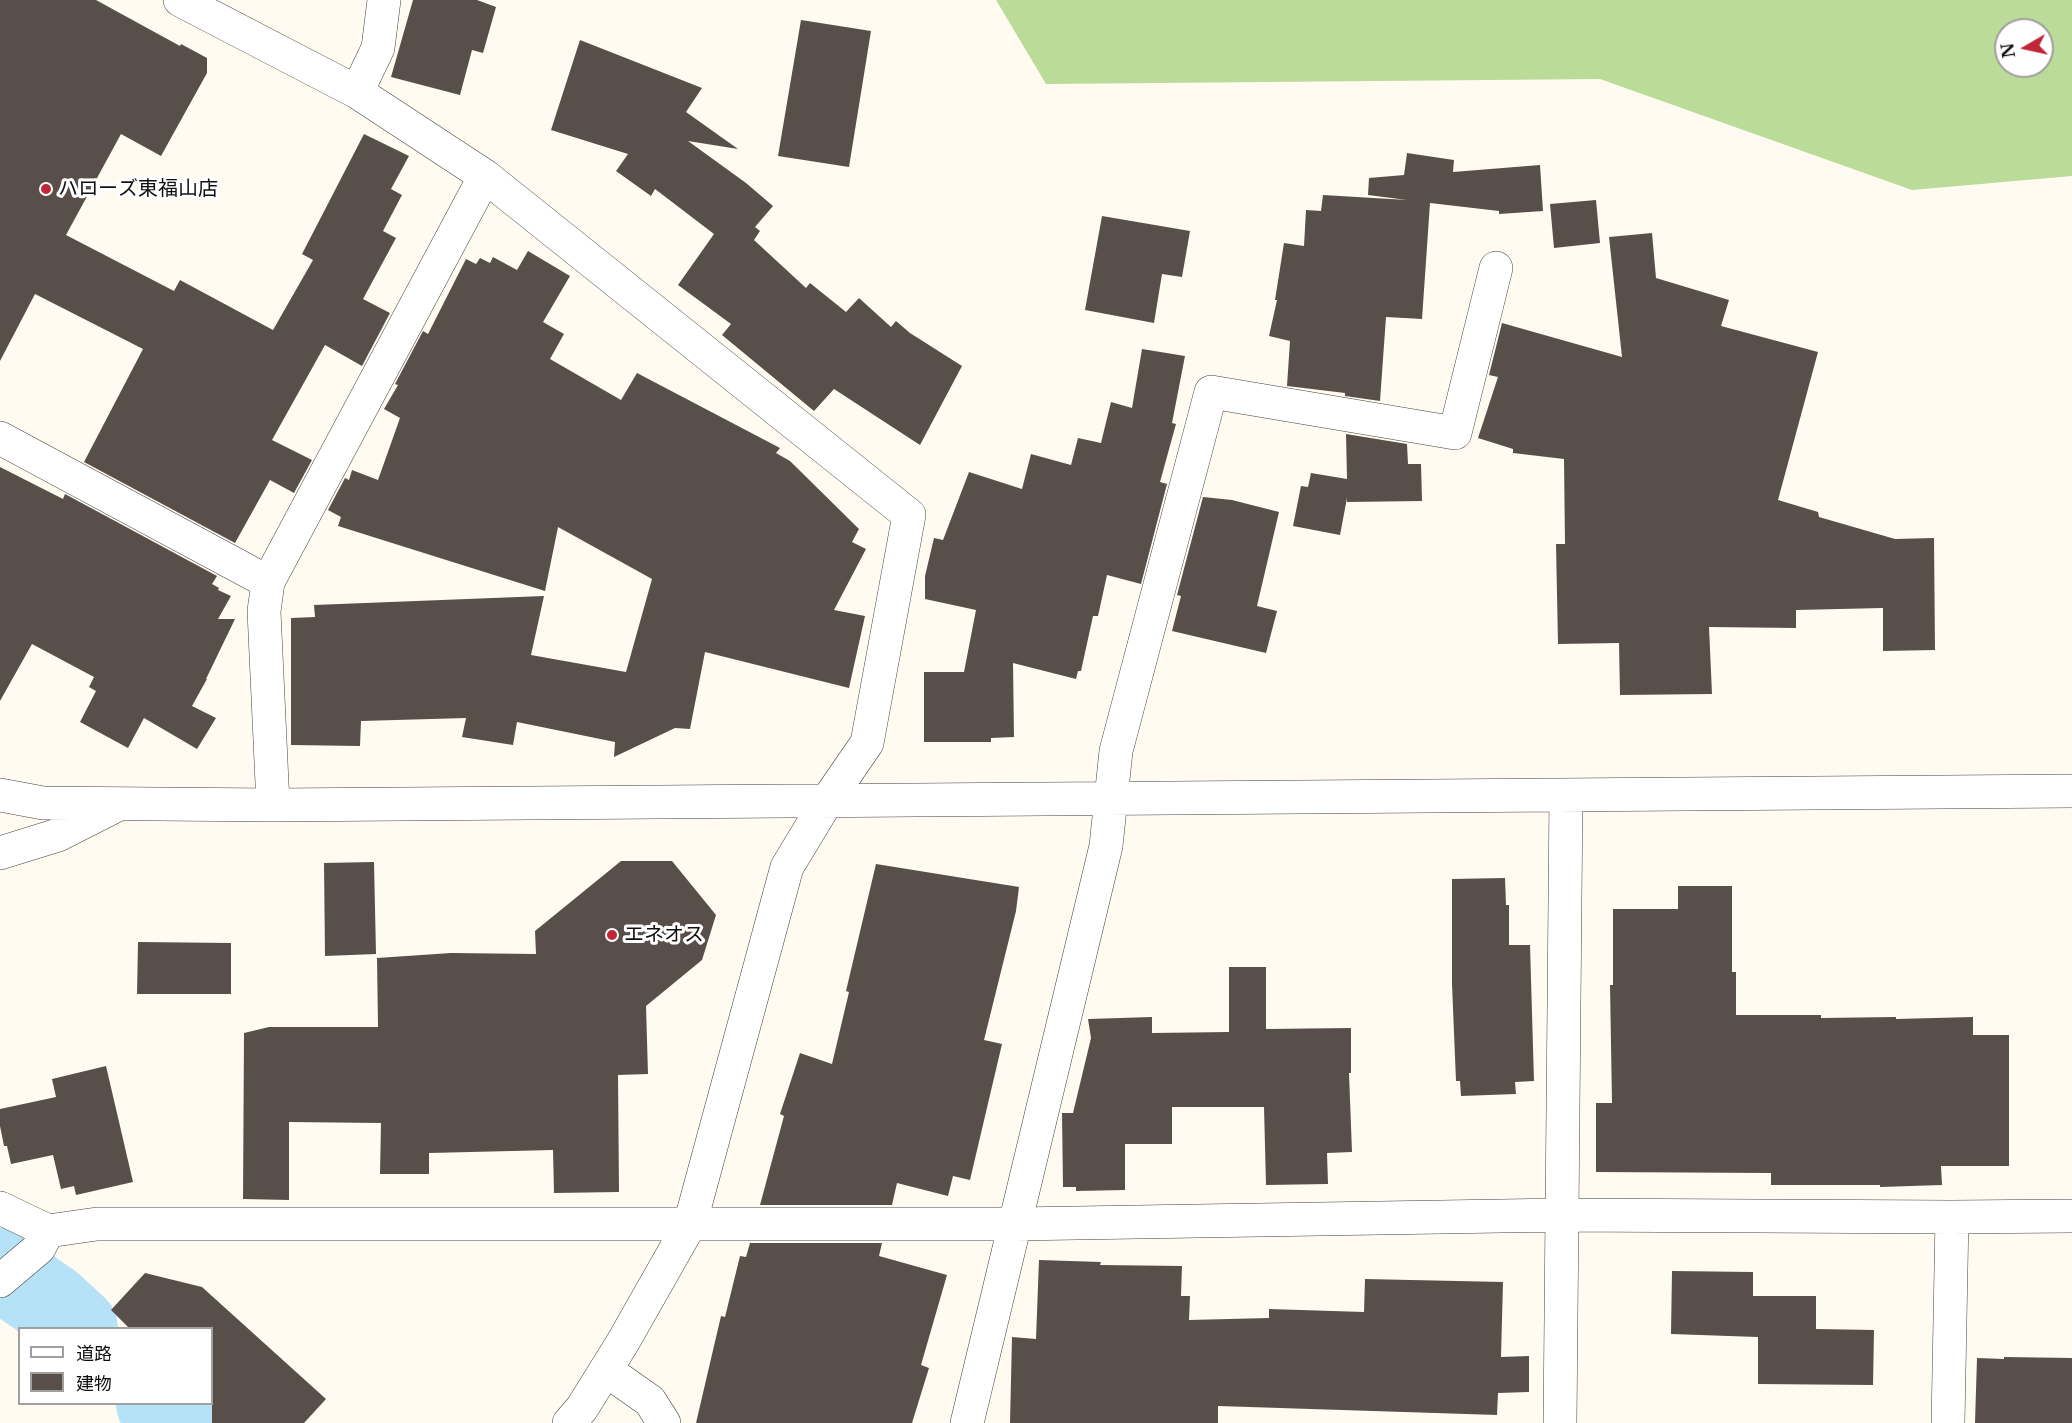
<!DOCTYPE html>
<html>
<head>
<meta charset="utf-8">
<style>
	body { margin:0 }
	#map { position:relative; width:2072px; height:1423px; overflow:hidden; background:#fffbf1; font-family:"Libre Baskerville","Noto Sans JP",serif }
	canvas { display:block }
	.legend { position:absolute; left:18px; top:1327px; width:195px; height:78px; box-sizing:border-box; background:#fff; border:2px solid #9f9f9f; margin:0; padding:8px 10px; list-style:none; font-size:18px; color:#0f0f0f }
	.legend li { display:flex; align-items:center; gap:12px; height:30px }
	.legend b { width:30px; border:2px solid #9f9f9f }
	.north { position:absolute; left:1994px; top:18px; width:60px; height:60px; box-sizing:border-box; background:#fff; border:2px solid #9f9f9f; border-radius:50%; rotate:261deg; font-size:16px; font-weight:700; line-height:24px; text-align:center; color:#0f0f0f }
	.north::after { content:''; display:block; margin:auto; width:21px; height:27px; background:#c12637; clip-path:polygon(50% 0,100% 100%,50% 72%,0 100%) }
</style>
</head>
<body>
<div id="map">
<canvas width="2072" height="1423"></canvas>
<ul class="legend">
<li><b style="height:8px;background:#fff"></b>道路</li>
<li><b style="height:16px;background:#584f4b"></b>建物</li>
</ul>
<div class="north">N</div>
</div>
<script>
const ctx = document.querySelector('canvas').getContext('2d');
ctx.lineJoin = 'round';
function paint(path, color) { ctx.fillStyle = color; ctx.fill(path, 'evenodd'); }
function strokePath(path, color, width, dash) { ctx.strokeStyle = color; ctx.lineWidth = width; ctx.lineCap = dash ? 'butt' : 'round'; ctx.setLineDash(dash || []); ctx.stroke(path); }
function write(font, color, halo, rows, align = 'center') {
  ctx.font = font + ' "Libre Baskerville","Noto Sans JP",serif'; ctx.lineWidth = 6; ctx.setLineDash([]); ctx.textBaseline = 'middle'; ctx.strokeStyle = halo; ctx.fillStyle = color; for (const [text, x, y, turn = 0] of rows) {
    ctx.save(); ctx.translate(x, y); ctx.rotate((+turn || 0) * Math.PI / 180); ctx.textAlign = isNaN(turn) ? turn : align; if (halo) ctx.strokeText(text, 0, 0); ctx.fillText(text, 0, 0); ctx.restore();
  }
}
paint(new Path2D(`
	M996,0h1076v176l-160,14 -312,-111 -554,5zM2006,30h36v36h-36z`), '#bbdb99');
strokePath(new Path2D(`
	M0,1269l51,35 26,24
	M157,1404l20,19`), '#b6e2f7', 82);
paint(new Path2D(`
	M0,0h96l84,46 1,-2 26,14v15l-46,83 -40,-22 -55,101 108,56 6,-11 93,50 40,-70 -11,-6 62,-120 45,22 -18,33 11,6 -19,36 13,7 -33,61 27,14 -28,53 -37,-21 -53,95 40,20 -18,33 -24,-13 -35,63 -151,-81 59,-113 -108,-55 -35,67z
	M413,0h64l19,7 -13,46 -11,-3 -12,45 -69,-18z
	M801,20l70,11 -22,136 -71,-11z
	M580,40l122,48 -16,24 52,37 -50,-8 58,42 27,23 -18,21 5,4 -6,9 52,48 4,-5 36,29 13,-14 32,29 5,-6 14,12 52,33 -42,79 -86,-56 -20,22 -92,-76 9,-11 -53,-39 36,-51 -59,-45 -4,7 -35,-25 12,-17 -77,-24z
	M1407,153l47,7 -1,12 87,-7 3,46 -44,3v-3l-69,-8 -8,116 -36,-2 -6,84 -35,-5v-3l-58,-7 3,-45 -21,-5 8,-36h-2l9,-57 20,3 2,-36 15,1 2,-16 84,5 -39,-5 1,-17 35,-3z
	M1596,200l4,43 -46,5 -4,-44z
	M1102,216l88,15 -8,46 -20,-3 -8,49 -69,-13z
	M1652,233l4,45 73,22 -8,26 97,26 -40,148 40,12 1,5 76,22 39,-1 1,112 -52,1v-43l-87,2v18l-87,-1 3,67 -92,1 -1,-52 -61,1 -2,-100h9l-1,-85 -51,-6v-4l-35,-11 20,-61 -9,-2 13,-52 120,34 -13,-120z
	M528,251l42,25 -27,46 21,12 -14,25 71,41 16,-27 143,75 -4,5 14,8 69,68 -7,13 14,7 -32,61 31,6 -16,72 -144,-36 -15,77 -15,-1 -61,29 1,-15 -98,-20 -4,23 -51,-8 4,-19 -105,3 -1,25 -69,-1v-127l24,-1 -1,-12 230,-9 -13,59 95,17 26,-93 -94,-52 -13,64 -207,-65 3,-9 -13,-7 17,-32 4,2 3,-10 26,10 22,-62 -16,-9 14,-24 -3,-1 28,-53 5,3 38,-75 10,5 4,-6 10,5 3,-6 24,13z
	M1142,349l43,7 -13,67 4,1 -16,58 7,2 -26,100 -34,-9 -9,41h-5l-12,55h-3l-2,8 -63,-16 1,74 -23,1v4h-67v-70h40l12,-62 -51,-11v-23l9,-38 9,2 26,-68 53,17 9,-35 40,11 7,-27 23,5 10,-41 21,6z
	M1346,434l61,10 1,20h13l1,37 -75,1v-4l-7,37 -47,-9 8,-40 7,1 3,-14 36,6z
	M0,467l63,32 2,-5 152,82 -5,8 7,4 -1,2 13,6 -13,23h17l-29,60h1l-15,27 24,12 -19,31 -53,-31 -16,30 -48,-26 16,-31 -7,-4 5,-10 -62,-33 -32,57z
	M1203,497l29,3 47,12 -22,94 20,5 -11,42 -94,-22 9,-35 -4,-1z
	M621,861h51l44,54 -14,45 -56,46 2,68 -30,1 1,117 -65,1 -1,-43 -124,3v21h-49l1,-51 -92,-1v78l-46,-1 1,-166 25,-6h109l-1,-69 74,-5 85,1 -1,-23z
	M374,862l2,92 -51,2 -1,-93z
	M876,864l143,23 -3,24 -32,129 18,4 -32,136 -17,-4 -5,20 -51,-13 -5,22h-132l24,-89 -4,-2 20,-61 32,11 17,-72 -3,-1z
	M1505,878l1,27h3v40h21l4,136 -19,1 1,12 -55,2 -1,-15h-4l-4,-97v-105z
	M1678,886h54v86h4v43h85v3l75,-1v2l77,-2v18h36v131h-68l1,19 -62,2v-2h-109v-12l-175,-1v-69h16l-2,-118h3v-76h65z
	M138,942l93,1v51h-94z
	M1229,967h37v62l85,-1v45h-2l3,79 -25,1 1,31 -62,1 -2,-78h-92v37h-47v46l-49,1v-4h-13l-1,-74h11l18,-75 -3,-19 64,-2v16l77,-1z
	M106,1066l27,116 -57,13 -2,-9 -13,3 -8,-34 -42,9 -4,-18h-3l-4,-20v-17l56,-12 -4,-18z
	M750,1243h132l-3,13 68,19 -26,90 8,3 -17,55h-216l25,-107 4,1 15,-61 6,1z
	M1039,1260l62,2 -1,3 82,1 -1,30h9l-1,24 80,-2v-9l95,3 1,-33 138,3 -2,75 28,-1v36l-31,1 -1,22 -279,-9v17h-208l2,-86 24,2z
	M1672,1271l81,1v24h63v33l58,1 -1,55 -115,-1v-47l-87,-3z
	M145,1273l57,14 124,112 -22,24h-92v-94h-82l-19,-19z
	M2004,1357l68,1v65h-97l2,-65 27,1z`), '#584f4b');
const minor = new Path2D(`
	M180,0l177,92 128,84 424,339 -42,228 -40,58 -40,66 -97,357 -67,118 -41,66 -13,15
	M357,92l21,-44 6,-48
	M0,438l268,144
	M0,795l43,8 230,2 1799,-14
	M273,805l-9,-194 4,-29 217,-406
	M0,853l58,-18 57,-29
	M0,1208l48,23 49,-7h919l546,-9 390,2 120,-1
	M0,1281l39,-33 9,-17
	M606,1370l44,31 14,22
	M967,1423l139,-577 10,-95 95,-359 244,41 41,-165
	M1560,1423l6,-628
	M1948,1423l4,-206`);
strokePath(minor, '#424242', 34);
strokePath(minor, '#fff', 33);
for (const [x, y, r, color] of [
	[46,189,6,"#c12637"],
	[612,935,6,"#c12637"]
]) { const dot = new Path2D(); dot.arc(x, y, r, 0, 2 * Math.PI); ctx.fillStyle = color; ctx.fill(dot); strokePath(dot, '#fff', 2); }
write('20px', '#0f0f0f', '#fff', [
	["ハローズ東福山店",58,189],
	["エネオス",624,935]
], 'left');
</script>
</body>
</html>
